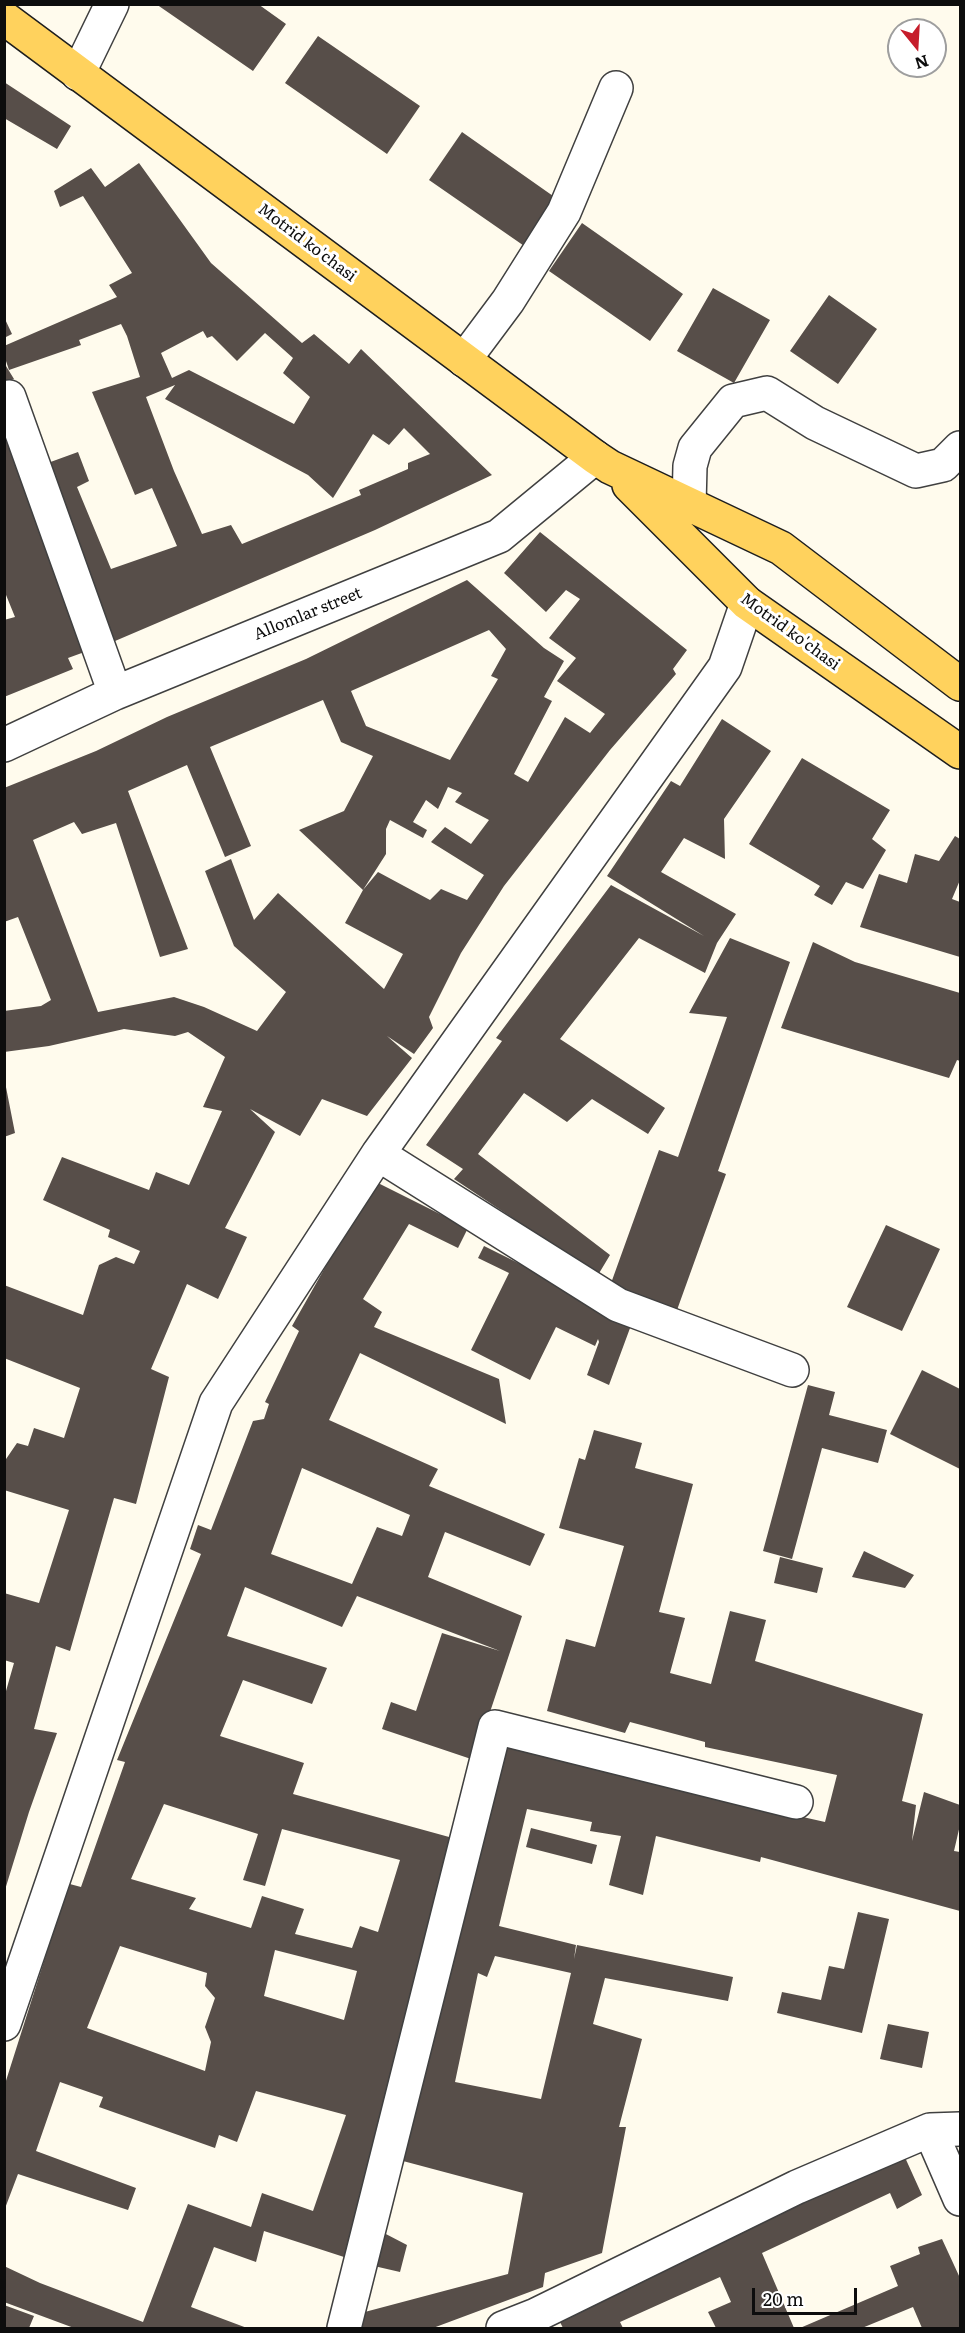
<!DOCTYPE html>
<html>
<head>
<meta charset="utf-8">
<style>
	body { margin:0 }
	#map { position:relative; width:965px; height:2333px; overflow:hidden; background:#fffbed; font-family:Literata,serif }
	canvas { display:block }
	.frame { position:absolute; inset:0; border:6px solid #0d0d0d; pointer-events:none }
	.north { position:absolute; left:887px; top:18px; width:60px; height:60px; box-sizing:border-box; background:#fff; border:2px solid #9e9e9e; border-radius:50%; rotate:162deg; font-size:16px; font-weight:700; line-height:24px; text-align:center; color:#0d0d0d }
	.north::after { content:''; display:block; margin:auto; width:21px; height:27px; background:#c61d2b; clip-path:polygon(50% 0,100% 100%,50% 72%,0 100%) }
	.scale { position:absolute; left:752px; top:2288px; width:105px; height:27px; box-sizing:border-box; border:3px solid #0d0d0d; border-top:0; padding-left:8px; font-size:18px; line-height:21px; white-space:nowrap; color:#0d0d0d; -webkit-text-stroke:4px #fff; paint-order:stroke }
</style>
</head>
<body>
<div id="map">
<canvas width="965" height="2333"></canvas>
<div class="frame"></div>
<div class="north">N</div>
<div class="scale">20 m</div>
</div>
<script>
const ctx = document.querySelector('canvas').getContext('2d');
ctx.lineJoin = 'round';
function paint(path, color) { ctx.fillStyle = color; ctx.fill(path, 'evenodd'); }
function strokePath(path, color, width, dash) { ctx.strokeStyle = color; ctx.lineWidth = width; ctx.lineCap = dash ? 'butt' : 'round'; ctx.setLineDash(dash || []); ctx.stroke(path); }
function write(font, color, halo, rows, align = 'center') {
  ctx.font = font + ' Literata,serif'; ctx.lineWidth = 6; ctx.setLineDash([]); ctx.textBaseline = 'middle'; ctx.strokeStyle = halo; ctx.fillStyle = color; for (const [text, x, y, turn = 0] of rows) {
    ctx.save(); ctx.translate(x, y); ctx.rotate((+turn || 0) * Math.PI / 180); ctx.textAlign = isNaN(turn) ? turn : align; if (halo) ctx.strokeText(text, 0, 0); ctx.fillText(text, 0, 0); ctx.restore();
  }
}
paint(new Path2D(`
	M156,4h102l28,20 -33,47z
	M318,36l102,70 -33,48 -102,-71z
	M4,82l67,44 -14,23 -53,-31z
	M462,132l101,71 -33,47 -101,-70z
	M139,163l72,100 91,80 12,-9 35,30 12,-15 131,126 -117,55 -267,114 -63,-180 33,-12 11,29 -12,6 34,82 66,-23 -25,-58 -17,7 -43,-103 48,-15 -13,-41 -6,-12 -42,16 2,5 -72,25 -5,-15v-9l113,-49 -8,-12 23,-12 -49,-77 -23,11 -6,-16 37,-23 14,19zM203,331l4,7 5,-2 25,25 28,-28 28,25 -10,15 27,24 -16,27 -105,-54 -17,8 -11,-25zM175,385l-10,14 143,76 25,23 40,-64 16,11 15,-17 26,26 -22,9v6l-49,21 2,5 -119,49 -11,-19 -29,9 -28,-63 -28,-74z
	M582,223l101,71 -33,47 -101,-70z
	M713,288l57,32 -36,63 -57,-32z
	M829,295l48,34 -39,55 -48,-33z
	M4,317l8,17 -8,4z
	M4,366h2l8,13 -10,4z
	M4,413l86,237 -22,8 5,11 -69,28v-77l11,-3 -11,-27z
	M540,532l147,118 -14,19 3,5 -66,76 -106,136 -43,67 -32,64 4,11 -19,26 -27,-18 25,22 -45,58 -45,-17 -22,37 -50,-27 25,23 -50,96 22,9 -29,62 -31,-15 -36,85 18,8 -33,127 -22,-6 -44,153 -14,-5 -22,83 23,4 -28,79 -25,81v-195l10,-35 -10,-3v-67l35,10 30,-93 -65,-20v-28l13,-19 11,3 6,-18 30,10 16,-50 -76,-30v-73l79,30 16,-50 17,-8 18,7 6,-13 -32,-14 2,-7 -67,-30 19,-43 87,33 7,-18 33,13 33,-74 -19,-4 22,-50 -37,-25 -13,4 -51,-7 -75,17 -45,6v-41l37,-5 10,-6 -33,-83 -14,5v-134l92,-37 71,-34 139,-58 161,-79 77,68 20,13 -20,36 8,4 -38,73 14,8 37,-65 25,16 15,-19 -48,-33 19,-23 -27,-20 31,-39 -14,-9 -20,22 -42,-39zM489,630l17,19 -15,27 7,3 -48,81 -84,-34 -15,-35zM323,700l18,42 32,14 -29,55 -45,19 64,60 -18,33 58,31 -19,35 -106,-96 -24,27 -23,-61 -26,12 29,75 52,46 -29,39 -53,-24 -30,-10 -76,15 -65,-172 41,-18 8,12 34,-11 44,134 28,-8 -60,-158 59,-26 38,92 26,-11 -41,-99zM448,787l14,6 -7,9 34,18 -18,24 -26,-17 -14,15 53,33 -17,25 -26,-11 -11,11 -52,-28 -15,18 23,-36v-25l4,-9 33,18 4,-8 -14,-8 13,-22 12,9z
	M722,719l49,32 -47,68 1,40 -41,-21 -23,34 75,42 -19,29 -12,30 -66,-35 -79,101 105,69 -17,26 -56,-35 -25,23 -43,-29 -46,61 132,101 -12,20 -144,-96 9,-10 -37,-24 76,-104 -6,-3 115,-153 93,51 -97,-60 64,-95 9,5z
	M802,758l88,52 -18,29 14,11 -23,39 -17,-7 -14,23 -18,-10 6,-9 -71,-42z
	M955,836l5,3v41l-8,19 8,3v55l-100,-30 19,-53 28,9 8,-29 24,7z
	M730,938l60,24 -72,209 8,3 -49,136 -67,-24 49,-136 19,7 49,-140 -38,-4z
	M813,942l42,20 105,31v68l-3,-1 -8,18 -168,-50z
	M4,1077l11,56 -11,4z
	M374,1181l94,47 -10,20 -49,-24 -46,75 19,13 -8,15 125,52 7,45 -146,-71 -31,67 109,49 -9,17 116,48 -15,32 -85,-34 -17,45 94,39 -48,144 -92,-31 9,-27 25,9 26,-78 58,18 -143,-55 -15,31 -97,-40 -18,49 100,32 -15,36 -69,-24 -23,56 84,27 -11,31 167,46 -7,23 -9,-3 -52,227 -48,170 -80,-26 -8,31 -42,-15 -23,60 56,21h-173l-70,-26v-36l36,17 103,39 45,-118 63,23 11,-34 51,18 33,-96 -90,-24 -19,51 -18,-7 -4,13 -116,-41 4,-10 -43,-15 -24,69 100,37 -8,22 -110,-36 -14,37v-124l55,-173 7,-31 15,4 44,-125 -8,-2 84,-206 -11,-5 8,-24 13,5 42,-109 11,-2 5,-15 -4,-2 34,-71 -7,-5zM302,1468l108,47 -8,21 -25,-9 -25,57 -81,-30zM164,1804l94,30 -15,46 22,6 17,-57 118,31 -22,72 -18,-6 -8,22 -57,-14 9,-25 -42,-13 -11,32 -62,-19 7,-11 -65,-19zM120,1946l87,27 -2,13 10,12 -10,29 6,15 -6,29 -118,-43zM275,1950l82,21 -13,49 -80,-24z
	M886,1225l54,24 -38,82 -55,-24z
	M484,1246l149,74 -24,65 -22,-10 12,-33 -1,-3 -3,7 -39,-19 -26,53 -59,-30 38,-77 -31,-15z
	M922,1370l38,19v80l-70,-35z
	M808,1385l27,7 -6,23 58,15 -9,33 -56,-15 -30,111 -29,-8z
	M594,1430l48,13 -7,25 58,16 -34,128 26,6 -15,55 41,11 19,-73 36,9 -11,41 168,53 -21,87 14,4 -4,36 12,-49 36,13v20l-6,26 6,1v59l-199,-54 -1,5 -104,-26 -13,59 -34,-10 12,-49 -31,-5 2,-9 -65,-13 -28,117 77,19 -2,14 3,-14 156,32 -5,24 -123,-23 -12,46 49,15 -23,88h7l-24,126 -57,20 -2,14 -110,41h-75l3,-15 147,-39 15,-81 -120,-32 97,-417 134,35 191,43 12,-47 -132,-28v-5l-75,-20 -5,11 -78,-22 19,-72 29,8 29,-101 -65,-18 20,-70 6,2zM495,1956l76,17 -30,126 -86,-17 23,-109 9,4z
	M864,1551l50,24 -9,13 -53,-11z
	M780,1557l43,11 -6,25 -43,-10z
	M531,1828l66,17 -5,19 -66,-17z
	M858,1912l31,7 -27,114 -85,-20 5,-21 39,8 8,-34 15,3z
	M888,2024l41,8 -7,36 -42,-9z
	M903,2153l19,42 -25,14 -7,-16 -128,60 32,75h-78l-8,-16 23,-10 -11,-25 -100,45 3,6h-60l-8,-16z
	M382,2232l25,13 -7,27 -26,-6z
	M942,2239l18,39v50h-38l-9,-21 -51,21h-62l98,-42 -8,-20 30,-12 -2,-7z
	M4,2305l30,11 -5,12h-25z`), '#574e49');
const minor = new Path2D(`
	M78,74l34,-70
	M464,360l44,-59 56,-89 52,-124
	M9,397l106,296
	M689,505l1,-39 5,-18 38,-47 34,-8 48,30 101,48 27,-6 17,-17
	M4,745l111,-52 384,-157 96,-79
	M378,1154l240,151 174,65
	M4,2024l212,-621 162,-249 347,-487 22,-64
	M930,2130l30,69
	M344,2328l151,-601 301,75
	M503,2328l33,-13 261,-128 133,-57 30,-1`);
const major = new Path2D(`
	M4,18l591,439 15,10 171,81 179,136
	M629,485l118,118 213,149`);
strokePath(minor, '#404040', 36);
strokePath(major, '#1e1e1e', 36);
strokePath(minor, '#fff', 33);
strokePath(major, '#ffd25d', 33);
write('16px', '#0d0d0d', '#fff', [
	["Motrid ko'chasi",307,243,37],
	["Allomlar street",308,614,-22],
	["Motrid ko'chasi",790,632,36]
]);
</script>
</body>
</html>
